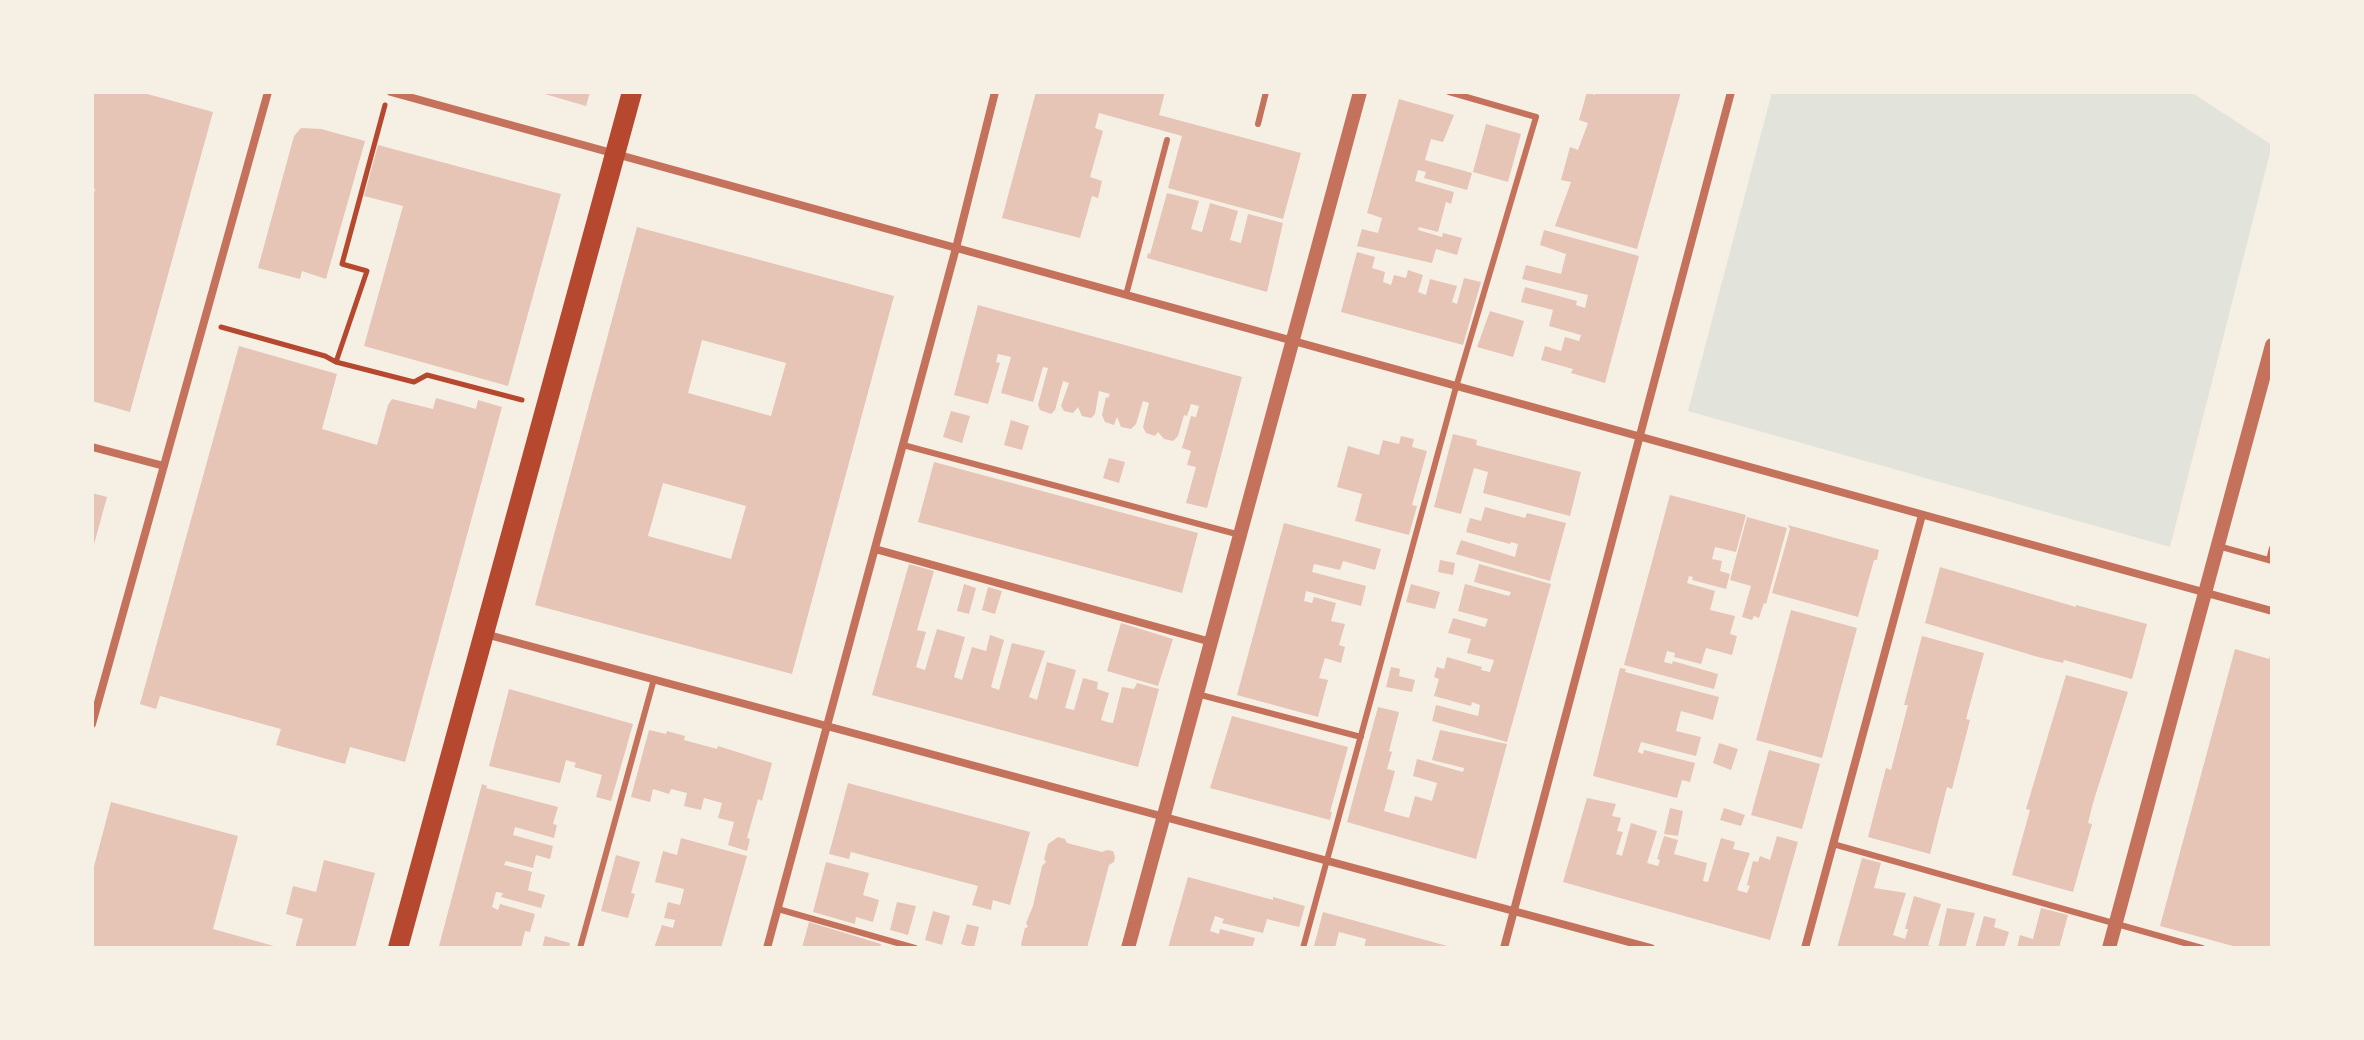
<!DOCTYPE html>
<html>
<head>
<meta charset="utf-8">
<style>
	body { margin:0 }
	#map { position:relative; width:2364px; height:1040px; overflow:hidden; background:#f6efe4; font-family:Inter,sans-serif }
	canvas { display:block }
	.frame { position:absolute; inset:0; border:94px solid #f6efe4; pointer-events:none }
</style>
</head>
<body>
<div id="map">
<canvas width="2364" height="1040"></canvas>
<div class="frame"></div>
</div>
<script>
const ctx = document.querySelector('canvas').getContext('2d');
ctx.lineJoin = 'round';
function paint(path, color) { ctx.fillStyle = color; ctx.fill(path, 'evenodd'); }
function strokePath(path, color, width, dash) { ctx.strokeStyle = color; ctx.lineWidth = width; ctx.lineCap = dash ? 'butt' : 'round'; ctx.setLineDash(dash || []); ctx.stroke(path); }
paint(new Path2D(`
	M1772,92h419l81,53 -102,402 -482,-136z`), '#e2e4dc');
paint(new Path2D(`
	M92,92h48l73,20 -83,300 -38,-11v-200l3,-12 -3,-1z
	M538,92h52l-4,14z
	M1036,92h129l-6,23 142,38 -18,66 -115,-31 14,-52 -83,-23 -4,15 8,3 -13,46 12,4 -4,17 -6,-2 -12,42 -78,-20z
	M1587,92l8,3 1,-3h85l-44,157 -82,-23 16,-44 -10,-2 9,-33 8,3 10,-27 -9,-3z
	M1399,99l55,16 -11,27 -12,-3 -6,21 47,13 -5,17 -43,-12 2,-6 -8,-2 -3,11 39,11 -3,12 -5,-2 -8,30 -19,-5 -1,3 24,7 1,-4 19,5 -5,17 -21,-6 -4,14 -75,-17 5,-17 16,4 4,-15 -15,-5z
	M1486,124l35,10 -13,48 -35,-10z
	M301,128l20,1 44,12 -39,138 -24,-8 -2,8 -42,-11 36,-132z
	M378,145l183,49 -53,192 -144,-40 39,-140 -39,-10z
	M1167,193l32,8 -8,28 11,3 8,-29 28,8 -8,29 11,3 7,-29 35,9 -16,69 -120,-34 1,-5 2,1z
	M637,227l257,69 -102,378 -257,-69zM702,340l84,23 -15,53 -83,-23zM663,483l83,23 -15,53 -83,-23z
	M1544,230l95,26 -34,127 -34,-10 2,-4 -32,-9 4,-14 16,5 4,-14 14,4 2,-6 -32,-9 4,-16 -32,-8 4,-15 52,14 -1,4 9,3 3,-13 -66,-16 4,-14 35,9 5,-20 -26,-9z
	M1357,252l18,5 -3,11 13,4 -2,10 8,3 3,-10 12,3 2,-8 15,5 -5,17 8,3 4,-16 27,7 -5,16 5,2 7,-26 17,4 -18,63 -122,-33z
	M978,305l264,72 -35,131 -21,-5 10,-36 -9,-2 4,-14 -9,-3 9,-32 5,1 3,-11 -8,-2 -4,12 -3,-1 -6,21 -5,5 -9,-2 -6,-7 -3,4 -9,-3 -3,-6 6,-24 -6,-2 -7,23 -5,5 -10,-2 -4,-10 -3,8 -9,-3 -3,-7 4,-18 2,1 2,-4 -11,-3 -4,23 -4,4 -9,-2 -4,-9 -5,6 -9,-2 -3,-5 8,-23 -6,-2 -8,29 -4,4 -11,-4 -2,-5 10,-37 -5,-1 -10,35 -32,-9 10,-36 -13,-3 -2,8 4,1 -12,41 -34,-9z
	M1490,311l34,10 -11,36 -36,-10z
	M239,346l98,28 -15,55 55,16 11,-40 4,-6 41,10 3,-11 40,11 2,-9 24,7 -97,355 -55,-15 -5,17 -69,-19 5,-16 -121,-33 -4,13 -16,-5z
	M951,411l19,5 -8,27 -19,-6z
	M1011,420l18,6 -7,24 -18,-5z
	M1453,434l24,6 -1,5 105,27 -11,44 -87,-23 5,-21 -14,-4 -13,46 -27,-7z
	M1401,436l13,3 -2,8 15,4 -15,54 5,1 -8,29 -54,-14 7,-27 -25,-7 11,-41 31,9 4,-15 16,4z
	M1109,458l16,4 -6,21 -16,-5z
	M934,462l264,71 -16,60 -264,-71z
	M92,493l15,4 -14,51h-1z
	M1670,495l76,20 -10,37 -21,-5 -3,12 10,2 -2,10 10,3 -4,15 -34,-9 1,-3 -4,-1 -2,7 28,8 -5,19 25,6 -5,18 7,2 -5,19 -26,-7 -5,16 -27,-7 1,-4 -8,-2 -3,11 8,2 1,-3 45,13 -4,15 -90,-24z
	M1485,507l40,11 2,-5 39,10 -16,58 -94,-27 5,-14 54,17 3,-13 -7,-2 -1,2 -44,-12 4,-14 11,3z
	M1747,517l40,11 -21,76 -2,-1 -5,15 -5,-2 -2,4 -10,-3 9,-31 -21,-6z
	M1284,523l97,26 -6,21 -32,-9 -3,9 -26,-6 -2,8 54,14 -5,20 -55,-15 -2,10 8,2 2,-6 22,6 -5,18 14,3 -6,21 6,2 -4,16 -16,-5 -1,3 -5,17 9,2 -10,37 -81,-22z
	M1788,525l91,25 -2,10h-3l-16,57 -86,-24 18,-64z
	M1440,560l15,3 -2,12 -15,-3z
	M909,564l25,7 -17,59 9,2 -10,35 9,3 12,-41 28,8 -11,40 8,3 10,-33 14,4 4,-16 14,5 -13,47 8,3 13,-47 33,8 -16,46 8,3 10,-38 29,8 -11,38 9,2 9,-32 15,4 -1,7 12,4 -8,27 6,2 6,1 9,-36 12,2 3,-6 22,6 -21,78 -266,-72z
	M1479,564l72,20 -44,158 -75,-21 4,-16 42,11 2,-11 -8,-3 -1,4 -37,-10 5,-17 -5,-2 3,-10 7,2 3,-12 35,10 -1,3 9,2 4,-12 -27,-7 4,-14 -23,-6 5,-15 32,9 3,-8 -30,-8 7,-27 44,12 2,-4 -37,-10z
	M1940,567l136,40v-2l71,19 -15,55 -68,-19 -1,3 -25,-6 -113,-34z
	M964,584l12,4 -7,26 -12,-3z
	M1411,584l29,8 -5,17 -29,-7z
	M988,587l14,4 -7,23 -13,-4z
	M1791,610l66,18 -35,130 -66,-18z
	M1121,623l52,16 -15,47 -51,-15z
	M1922,636l62,17 -18,66 4,1 -18,69 -5,-2 -17,67 -62,-17 18,-69 5,2 17,-65h-4z
	M2235,649l34,10 3,-9v298h-32l-80,-22z
	M1391,667l9,2 -1,7 16,4 -3,12 -26,-5z
	M1620,668l6,1 -1,3 94,25 -6,23 -32,-9 -5,20 25,6 -5,19 -55,-14 -3,10 5,2 1,-4 51,13 -5,19 -8,-2 -5,18 -84,-22z
	M2066,675l62,17 -35,111 -5,20 4,1 -19,68 -61,-17 18,-65 -4,-1z
	M509,689l124,35 -22,77 -15,-4 6,-22 -28,-8 2,-4 -10,-3 -6,23 -71,-17z
	M1378,707l21,5 -10,39 3,1 -5,17 8,2 -11,40 25,7 6,-22 17,5 5,-18 -24,-7 4,-17 46,13 1,-4 -32,-8 8,-30 67,14 -31,115 -129,-37z
	M1232,716l116,31 -18,65h2l-2,8 -120,-32z
	M649,730l17,4 1,-3 18,5 -1,4 33,9 1,-3 54,17 -10,38 -4,-2 -11,39 3,1 -3,12 -19,-6 6,-23 -16,-4 4,-15 -18,-5 -3,12 -17,-4 3,-13 -16,-4 -2,5 -16,-5 -3,13 -19,-5z
	M1719,743l19,6 -7,21 -18,-7z
	M1769,750l51,14 -18,65 -51,-14z
	M848,783l182,49 -20,73 -17,-5 -2,10 -19,-5 6,-19 -127,-34 -2,7 -20,-5z
	M482,784l5,2 -1,2 72,19 -5,17 4,1 -3,13 -39,-11 -2,8 40,11 -3,13 -14,-4 -3,13 -27,-7 -2,4 28,7 -4,18 17,5 -4,13 -40,-11 2,-4 -7,-1 -4,15 6,3 2,-6 35,10 -5,18 -5,-1 -4,17 -82,-2z
	M1587,798l29,6 -4,12 9,2 -4,13 6,1 -7,22 6,2 9,-33 26,8 -10,32 11,3 2,-6 -3,-1 7,-23 14,4 -4,14 33,9 -4,18 5,1 13,-44 14,4 -2,7 17,4 -13,37 10,3 3,-7 -3,-1 6,-24 5,1 2,-6 10,4 7,-24 21,6 -28,98 -207,-58z
	M111,802l127,34 -25,93 68,19h-189v-74z
	M1670,808l13,3 -5,25 -14,-2z
	M1724,808l21,7 -4,11 -21,-6z
	M1058,837l7,2 2,4 35,9 5,-2 6,1 2,6 -1,5 -5,3 -22,83h-65l-1,-4 4,-16 3,-1 -2,-4 7,-17 9,-40 4,-4 -2,-3 4,-15z
	M681,838l66,18 -26,92h-67l8,-23 11,3 2,-8 -11,-2 4,-16 12,3 4,-16 -29,-7 8,-31 14,4z
	M616,855l24,7 -9,31 4,1 -7,24 -27,-7z
	M1862,858l19,5 -7,25 32,5 -13,42 12,4 3,-10h-3l9,-33 27,8 -13,41 8,3h-99z
	M324,860l51,13 -20,75h-60l8,-29 -17,-5 7,-28 23,6z
	M826,862l43,11 -6,22 16,5 -6,22 -17,-5 -1,7 -42,-12z
	M1188,877l85,23v-3l32,9 -6,21 -32,-8 -4,14 -41,-10 2,-4 -9,-3 -5,15 9,3 1,-5 35,9 -3,10h-84z
	M897,902l19,4 -8,29 -18,-5z
	M1947,908l28,5 -10,35h-27z
	M2041,908l27,7 -9,33h-42l3,-13 13,4z
	M933,911l17,5 -8,29 -17,-5z
	M1323,912l128,35v1h-87l2,-9 -27,-7 -4,16 -21,-2z
	M1984,916l12,3 -2,8 15,5 -5,16h-29z
	M809,922l72,22 -1,4h-78z
	M967,924l12,3 -5,21 -13,-4z
	M545,936l25,7 -1,5h-27z`), '#e6c5b7');
strokePath(new Path2D(`
	M221,327l104,29 11,6 78,20 13,-7 95,25
	M336,362l31,-91 -25,-7 43,-159`), '#b5482f', 5);
strokePath(new Path2D(`
	M1258,124l8,-32
	M1126,295l41,-155
	M903,445l337,90
	M2218,546l54,15
	M2269,560l3,-12
	M1197,694l164,43
	M1833,844l369,104
	M778,909l137,39
	M580,948l74,-269
	M1303,948l153,-561 80,-270 -87,-25`), '#c5725c', 6);
strokePath(new Path2D(`
	M391,92l1881,519
	M92,447l72,19
	M875,549l336,93
	M485,634l1166,314
	M92,724l176,-632
	M767,948l189,-700 39,-156
	M1504,948l227,-856
	M1805,948l117,-433`), '#c5725c', 8);
strokePath(new Path2D(`
	M1128,948l232,-856
	M2109,948l163,-603`), '#c5725c', 14);
strokePath(new Path2D(`
	M398,948l234,-856`), '#b5482f', 20);
</script>
</body>
</html>
